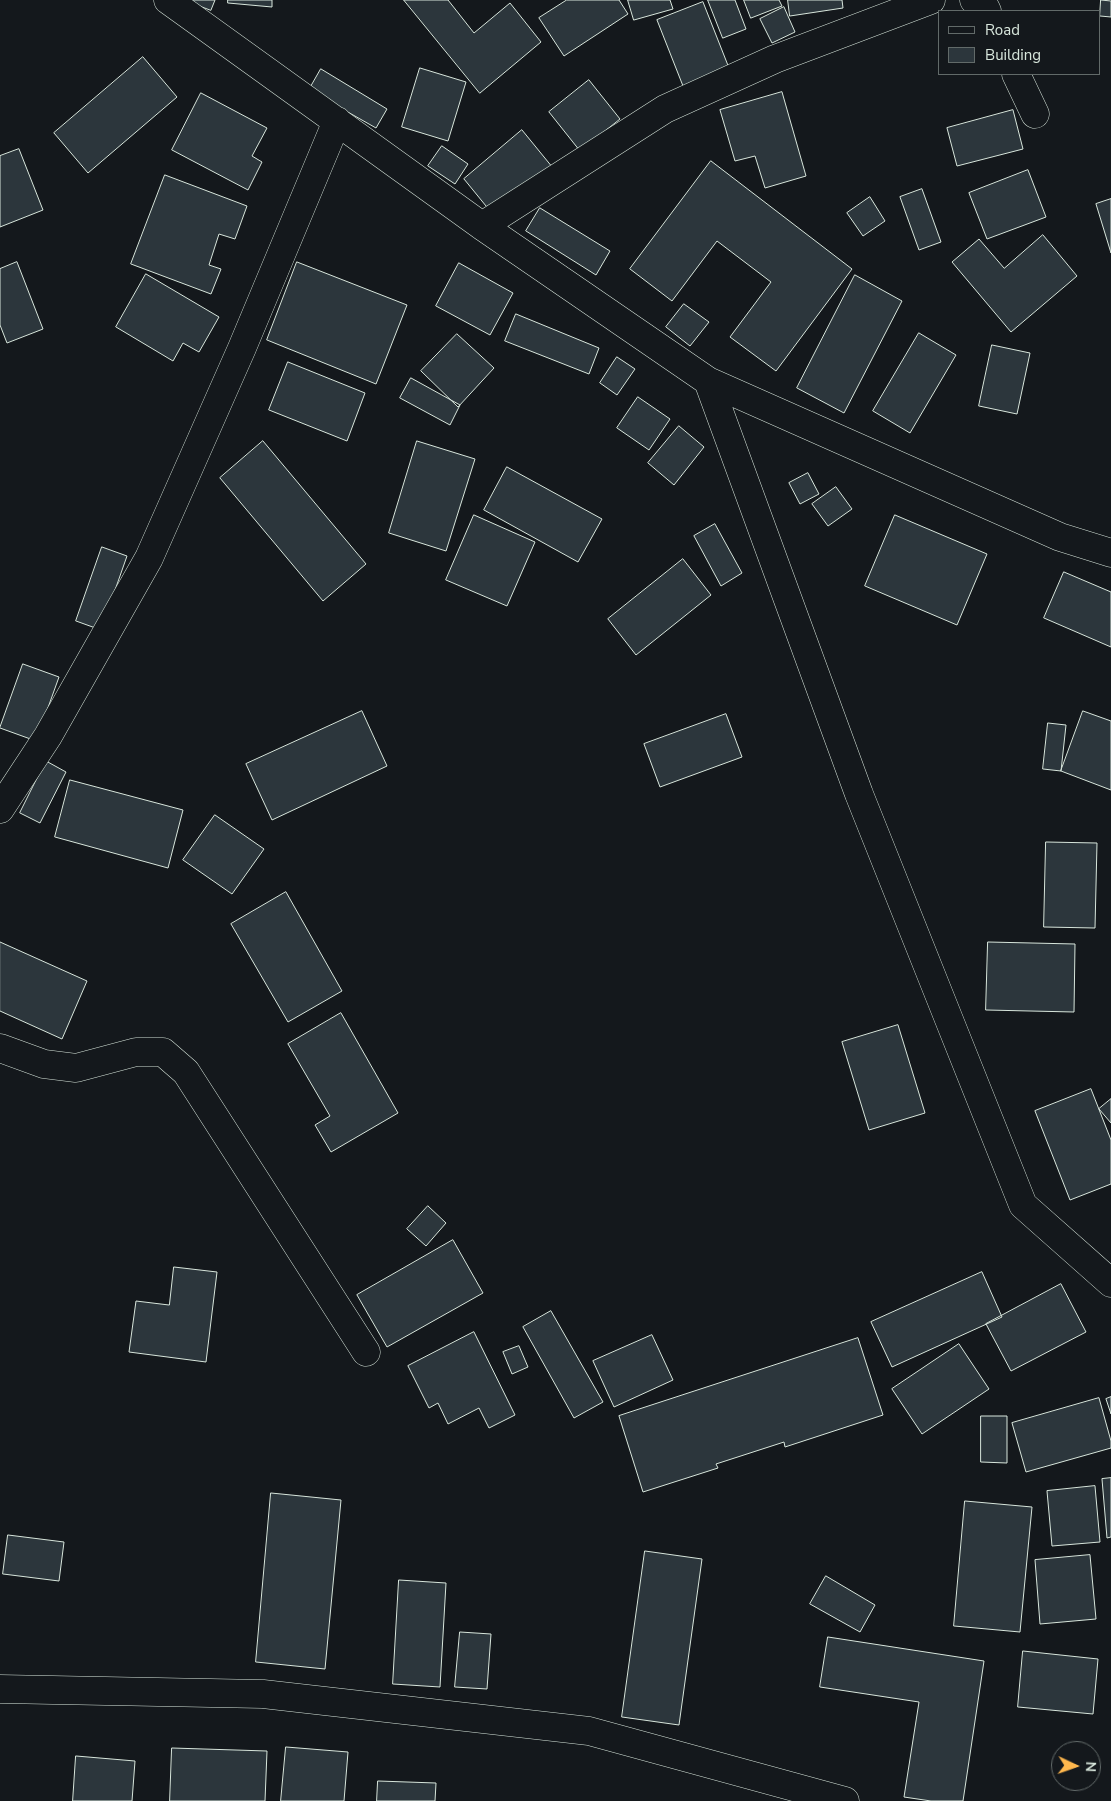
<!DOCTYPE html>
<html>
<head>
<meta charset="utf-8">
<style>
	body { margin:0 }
	#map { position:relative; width:1111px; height:1801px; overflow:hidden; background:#14181c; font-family:"Nunito Sans",sans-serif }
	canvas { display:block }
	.legend { position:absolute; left:938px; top:10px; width:162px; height:65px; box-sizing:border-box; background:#14181c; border:1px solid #626a69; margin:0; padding:6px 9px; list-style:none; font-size:15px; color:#d8e6dc }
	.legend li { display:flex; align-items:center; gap:10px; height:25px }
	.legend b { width:25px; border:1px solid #626a69 }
	.north { position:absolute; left:1051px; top:1741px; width:50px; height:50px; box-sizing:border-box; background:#14181c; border:1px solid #626a69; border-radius:50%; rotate:93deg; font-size:14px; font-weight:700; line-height:20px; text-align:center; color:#d8e6dc }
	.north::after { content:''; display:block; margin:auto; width:18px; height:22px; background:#ffb74d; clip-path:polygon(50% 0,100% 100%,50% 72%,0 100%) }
</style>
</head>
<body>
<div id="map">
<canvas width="1111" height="1801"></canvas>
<ul class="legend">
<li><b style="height:6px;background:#14181c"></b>Road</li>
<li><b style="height:14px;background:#2c363c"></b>Building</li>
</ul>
<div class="north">N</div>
</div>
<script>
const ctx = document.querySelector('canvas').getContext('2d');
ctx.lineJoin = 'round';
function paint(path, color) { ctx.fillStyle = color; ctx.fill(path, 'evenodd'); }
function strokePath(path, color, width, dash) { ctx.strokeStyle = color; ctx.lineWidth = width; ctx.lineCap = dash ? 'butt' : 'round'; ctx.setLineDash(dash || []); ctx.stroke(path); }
const building = new Path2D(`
	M184,0h31l-4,10z
	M228,0h44v7l-44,-4z
	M404,0h44l26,33 36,-30 31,39 -61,51z
	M567,0h52l9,14 -64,42 -25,-38z
	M628,0h42l3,9 -39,11z
	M708,0h27l11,29 -23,9z
	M744,0h35l3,6 -31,12z
	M788,0h54l1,8 -53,8z
	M1101,0l10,1v16l-11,-1z
	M703,2l26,66 -46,18 -26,-66z
	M784,7l11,25 -23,11 -12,-24z
	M143,57l34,40 -89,76 -34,-40z
	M420,68l46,14 -18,59 -46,-14z
	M321,69l66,40 -11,19 -67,-38z
	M589,80l31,39 -40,32 -31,-39z
	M782,92l24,84 -41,12 -10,-32 -20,5 -15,-51z
	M201,93l66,35 -15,28 10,6 -14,28 -76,-40z
	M1013,110l10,39 -66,17 -10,-38z
	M522,130l31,38 -58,49 -31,-38z
	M442,146l26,18 -13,20 -27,-18z
	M19,149l24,61 -43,17v-71z
	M711,161l141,108 -76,102 -46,-34 41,-55 -54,-41 -45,60 -42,-32z
	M1028,170l18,47 -59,22 -18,-46z
	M165,175l82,31 -12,33 -16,-5 -10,31 12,4 -10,25 -80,-30z
	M922,189l19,53 -22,8 -19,-53z
	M870,197l15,24 -22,15 -16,-23z
	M1111,199v54l-15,-49z
	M540,208l70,43 -14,24 -70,-44z
	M1043,235l34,41 -66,56 -59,-70 27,-23 25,29z
	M17,262l26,67 -36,14 -7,-18v-56z
	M297,262l110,43 -31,79 -109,-44z
	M459,263l54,30 -23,42 -54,-29z
	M146,274l73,43 -20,35 -16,-9 -10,18 -57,-34z
	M855,275l47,26 -58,112 -47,-25z
	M684,304l25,18 -19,24 -24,-19z
	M516,314l83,34 -10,26 -84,-33z
	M919,333l37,22 -46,78 -37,-22z
	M457,334l37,34 -36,39 -37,-36z
	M992,345l38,8 -13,61 -38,-8z
	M617,357l18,12 -18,26 -17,-12z
	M288,362l77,31 -18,48 -78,-31z
	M411,378l49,27 -10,20 -50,-27z
	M638,397l32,22 -21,31 -32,-22z
	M679,426l25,21 -30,38 -26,-22z
	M263,441l103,123 -43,37 -103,-123z
	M417,441l58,18 -29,92 -57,-18z
	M507,467l95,52 -24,43 -94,-52z
	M808,473l11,21 -19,10 -11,-21z
	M836,487l16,22 -24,17 -16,-22z
	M474,515l61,27 -28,64 -61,-26z
	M895,515l92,39 -30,71 -92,-39z
	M715,524l27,49 -21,13 -27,-50z
	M102,547l25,9 -26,74 -25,-9z
	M683,559l28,36 -75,60 -28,-36z
	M1064,572l47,20v55l-67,-29z
	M23,664l36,13 -23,64 -36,-13z
	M362,711l25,55 -115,54 -26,-56z
	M1083,711l28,10v69l-50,-19z
	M726,714l16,43 -82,30 -16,-43z
	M1048,723l18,2 -5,46 -18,-2z
	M46,761l20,11 -26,51 -20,-10z
	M70,780l113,30 -15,58 -113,-31z
	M215,815l49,34 -32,45 -49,-34z
	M1046,842l51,1 -2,85 -51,-1z
	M286,892l56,99 -54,31 -57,-98z
	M0,942l87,39 -25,58 -62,-28z
	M988,942l87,2 -1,68 -88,-2z
	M341,1013l57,100 -67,39 -16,-27 15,-9 -42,-72z
	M898,1025l27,88 -56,17 -27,-88z
	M1091,1089l20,51v44l-41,16 -35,-89z
	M1111,1099v24l-12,-14z
	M428,1206l18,17 -20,23 -19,-17z
	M453,1240l30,53 -96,54 -30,-52z
	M174,1267l43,5 -11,90 -77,-10 7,-51 33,4z
	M982,1272l20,45 -110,50 -21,-45z
	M1061,1284l25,48 -75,39 -25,-47z
	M551,1311l52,91 -29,16 -51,-91z
	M474,1332l41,83 -26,13 -10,-20 -31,16 -10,-21 -9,5 -21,-42z
	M652,1335l21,45 -59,27 -21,-46z
	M858,1338l25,77 -98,32 -1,-5 -68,22 2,4 -75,24 -24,-76z
	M959,1344l30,45 -67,45 -30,-45z
	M519,1346l9,21 -16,7 -9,-22z
	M1111,1397v17l-5,-15z
	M1099,1398l12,43v7l-85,24 -14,-49z
	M981,1416h26v47l-26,-1z
	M1111,1478v59l-4,1 -5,-59z
	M1095,1486l5,56 -48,4 -5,-55z
	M271,1493l70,7 -16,169 -69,-7z
	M965,1501l67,6 -12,125 -66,-6z
	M8,1535l56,7 -5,39 -56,-7z
	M645,1551l57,8 -23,166 -57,-8z
	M1090,1555l6,64 -56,5 -5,-64z
	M826,1576l49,29 -15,27 -50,-28z
	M399,1580l47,3 -6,104 -47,-3z
	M460,1632l31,2 -4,55 -32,-2z
	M828,1637l156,24 -21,140h-32l-27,-4 15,-95 -99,-15z
	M1023,1651l75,8 -5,55 -75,-7z
	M286,1747l62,5 -4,49h-63z
	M172,1748l95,3 -2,50h-95z
	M76,1756l59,5 -3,40h-59z
	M378,1781l58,2 -1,18h-58z`);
paint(building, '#2c363c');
strokePath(building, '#d8e6dc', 1);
const minor = new Path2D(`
	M168,0l314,226 226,155 352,156 51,16
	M974,0l10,5 3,6
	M1016,74l19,40
	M482,226l183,-117 110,-50 156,-59
	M708,381l151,413 164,411 88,78
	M0,809l48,-73 101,-178 93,-210 95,-227
	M0,1048l44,16 32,4 60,-16h27l23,20 180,280
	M0,1689l263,5 326,37 256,70`);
strokePath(minor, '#d8e6dc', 29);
strokePath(minor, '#14181c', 28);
</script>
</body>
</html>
